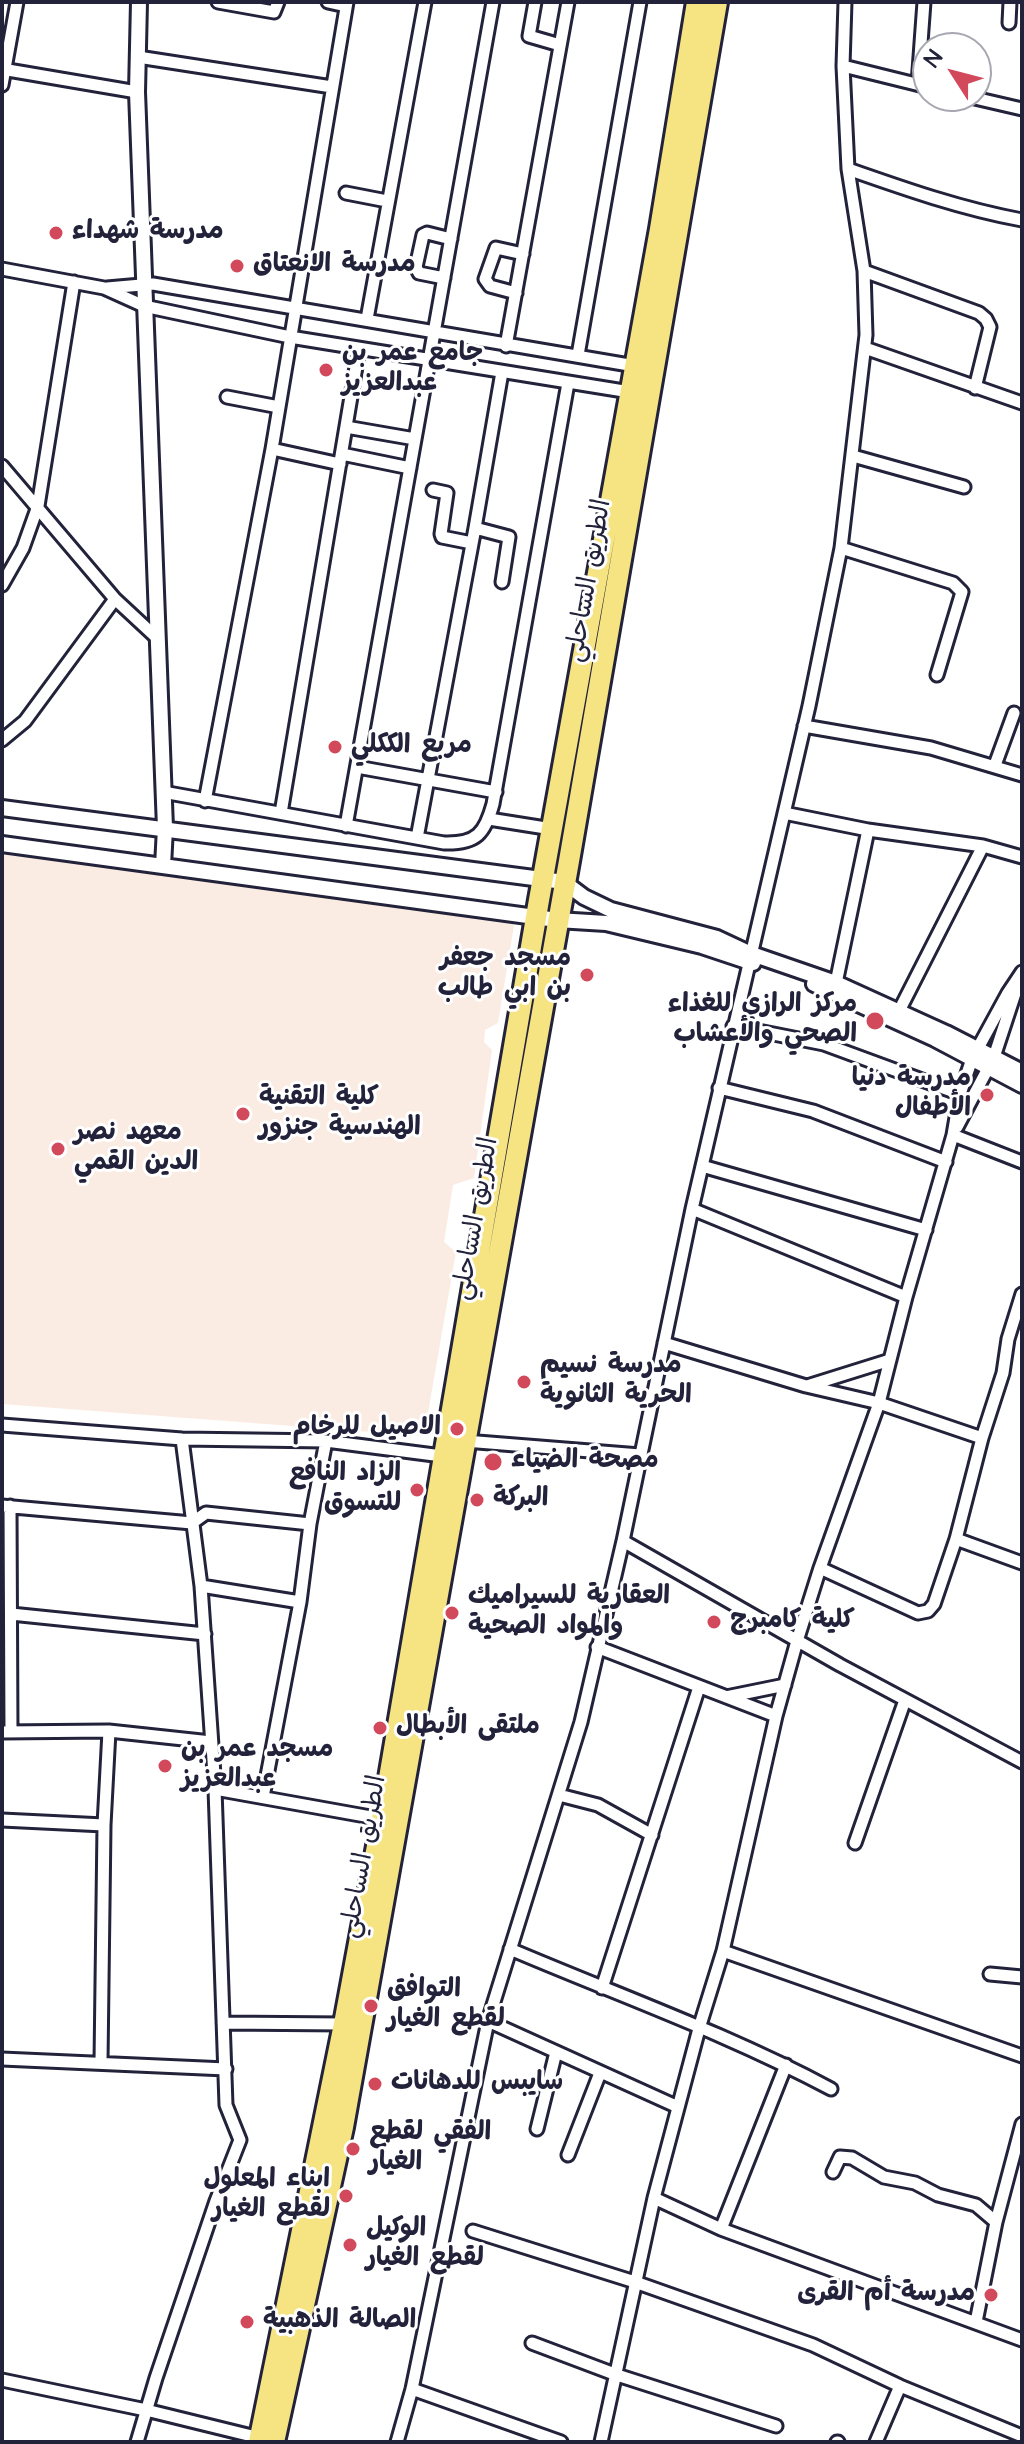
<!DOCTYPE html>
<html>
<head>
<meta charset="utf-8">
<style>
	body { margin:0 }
	#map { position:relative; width:1024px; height:2444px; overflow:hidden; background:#fff; font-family:"Architects Daughter",sans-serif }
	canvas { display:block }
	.frame { position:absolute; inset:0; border:4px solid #22223b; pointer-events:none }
	.north { position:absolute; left:912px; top:32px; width:80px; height:80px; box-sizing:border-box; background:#fff; border:2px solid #a7a7b1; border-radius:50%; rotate:306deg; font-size:22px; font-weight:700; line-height:32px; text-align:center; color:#22223b }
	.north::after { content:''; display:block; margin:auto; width:28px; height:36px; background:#d1495b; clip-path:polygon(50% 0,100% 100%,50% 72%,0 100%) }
</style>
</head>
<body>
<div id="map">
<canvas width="1024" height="2444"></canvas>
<div class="frame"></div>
<div class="north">N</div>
</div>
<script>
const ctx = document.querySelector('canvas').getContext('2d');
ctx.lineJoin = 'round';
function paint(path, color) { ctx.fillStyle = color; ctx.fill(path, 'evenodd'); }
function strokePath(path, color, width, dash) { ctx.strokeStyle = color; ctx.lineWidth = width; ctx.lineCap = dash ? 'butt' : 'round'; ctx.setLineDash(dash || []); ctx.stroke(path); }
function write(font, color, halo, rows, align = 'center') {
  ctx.font = font + ' "Architects Daughter","Playpen Sans Arabic",sans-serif'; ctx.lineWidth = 6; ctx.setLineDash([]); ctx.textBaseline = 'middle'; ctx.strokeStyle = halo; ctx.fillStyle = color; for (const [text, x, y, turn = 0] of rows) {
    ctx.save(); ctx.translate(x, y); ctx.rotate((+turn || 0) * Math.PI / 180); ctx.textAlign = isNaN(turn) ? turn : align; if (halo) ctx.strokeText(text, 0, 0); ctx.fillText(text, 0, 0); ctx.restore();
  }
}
paint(new Path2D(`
	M2,852l500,66 12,7 -16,98 -13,7 -1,12 8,8 -18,128 -21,7 -9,57 12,10 -32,184 -422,-32z`), '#faece2');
const street = new Path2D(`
	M218,2l56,10 4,-10
	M328,2l18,4
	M535,2l-6,34 31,9
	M1009,23l1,-21
	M138,57l194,30
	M843,66l85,21
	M2,69l135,23
	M918,84l6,-82
	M2,85l15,-83
	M966,96l56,13
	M848,169c57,20 114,40 174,51
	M346,193l41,8
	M2,269l102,19 40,18 146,31 340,55
	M864,271l115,42 7,6 4,8 -15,61
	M444,278l-25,-5 -3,-6 7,-32 4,-2 24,6
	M107,288l46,-4 482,82
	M516,293l-26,-7 -5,-7 11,-31 27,6
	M367,319l58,-317
	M506,346l62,-344
	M865,348l157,55
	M578,355l62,-353
	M227,397l52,10
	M346,427l69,12
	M272,449l68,15
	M342,454l68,14
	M853,456l111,31
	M2,466l113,133 42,39
	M433,490l14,3 -6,41 1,3 30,6
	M475,528l34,9 -7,45
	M841,548l112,35 9,9 -25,83
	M2,585l21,-37 15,-42 36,-224
	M804,726l127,22 91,27
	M2,740l23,-19 90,-122
	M995,765l19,-52
	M357,767l139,25
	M163,792l281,51c33,1 41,-10 49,-39l75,-421
	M205,801l67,-352 75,-447
	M281,813l78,-464
	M784,813l84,17 115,16 39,11
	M489,819l63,10
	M346,826l147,-824
	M417,838l58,-310 27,-156
	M836,983l32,-153
	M899,1011l84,-165
	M733,1026l91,18 136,50
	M719,1088l94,23 133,51
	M957,1127l37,-70 26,-79
	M953,1135l69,27
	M702,1166l224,64
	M692,1209l214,88
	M664,1343l142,43 73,17 103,35 21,-65 5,-34 14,-45
	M807,1386l83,-26
	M2,1425l180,14 144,2 116,15
	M182,1439l19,147 14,203 167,30
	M465,1441l175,14
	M2,1506l190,17 14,-10 104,11 16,-83
	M10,1506l1,226
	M956,1539l66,24
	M623,1541l217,124 182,97
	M820,1568l98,45 10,-2 6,-7 22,-65 26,-101
	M201,1586l99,16
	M11,1614l194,20
	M597,1647l179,69
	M726,1697l59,-12
	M2,1732l107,-1 102,11
	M559,1795l39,10 54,30
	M263,1797l37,-195 10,-78
	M2,1820l102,5
	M855,1843l50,-143
	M510,1949c108,46 218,85 321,140
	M723,1951l299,105
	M990,1974l32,3
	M602,1988l97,-301
	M488,2021l190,86
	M223,2023l121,1
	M2,2059l224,10
	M101,2062l3,-237 5,-94
	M537,2129l19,-77
	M568,2155l32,-82
	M833,2172l7,-15 12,1 32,19 31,6 23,12 38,10 20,17
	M654,2198l67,31 301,111
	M721,2229l65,-164
	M473,2231l162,51 178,63 87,41 122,50
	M976,2322l20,-100 26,-98
	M532,2343l85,32 159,51
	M2,2380l144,30 114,28
	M412,2389l149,53
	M137,2442l19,-64 60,-177 24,-61 -14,-35 -11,-316
	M397,2442l15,-53 76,-368 93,-299 42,-181 69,-332 117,-503 32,-158 25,-213 -2,-64 -16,-102 -5,-103 2,-64
	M601,2442l53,-244 46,-173 23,-74 53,-235 21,-75 23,-73 59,-165 27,-106 47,-162 7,-41 12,-35 36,-66 14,-21
	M837,2442h1
	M876,2442l24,-56`);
const secondary = new Path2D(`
	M139,2l-2,90 28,736 -2,38
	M2,808l562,74 20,15 27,13 106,28 32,15 87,30 110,50 76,39
	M2,844l555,76 49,3 96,23 51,17
	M814,984l121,55 87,46`);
const highway = new Path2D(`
	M259,2442l85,-418 38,-205 157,-919 121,-671 37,-227
	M274,2442l69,-315 226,-1266 148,-859`);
strokePath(street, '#22223b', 17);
strokePath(secondary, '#22223b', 20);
strokePath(highway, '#22223b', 26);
strokePath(street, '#fff', 11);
strokePath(secondary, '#fff', 14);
strokePath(highway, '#f6e381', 20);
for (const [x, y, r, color] of [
	[56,233,8,"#d1495b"],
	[237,266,8,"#d1495b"],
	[326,370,8,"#d1495b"],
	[335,747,8,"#d1495b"],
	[587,975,8,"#d1495b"],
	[875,1021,10,"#d1495b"],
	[987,1095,8,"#d1495b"],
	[243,1114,8,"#d1495b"],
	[58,1149,8,"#d1495b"],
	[524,1382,8,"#d1495b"],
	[457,1429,8,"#d1495b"],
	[493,1462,10,"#d1495b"],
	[417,1490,8,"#d1495b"],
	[477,1500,8,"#d1495b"],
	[452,1613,8,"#d1495b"],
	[714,1622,8,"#d1495b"],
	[380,1728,8,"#d1495b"],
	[165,1766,8,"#d1495b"],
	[371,2006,8,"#d1495b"],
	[375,2084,8,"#d1495b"],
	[353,2149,8,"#d1495b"],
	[346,2196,8,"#d1495b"],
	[350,2245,8,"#d1495b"],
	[991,2295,8,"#d1495b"],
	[247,2322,8,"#d1495b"]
]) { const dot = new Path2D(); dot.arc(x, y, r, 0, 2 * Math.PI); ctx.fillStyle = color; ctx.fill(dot); strokePath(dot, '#fff', 3); }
write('bold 26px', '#22223b', '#fff', [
	["مدرسة شهداء",72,233],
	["مدرسة الانعتاق",253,266],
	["جامع عمر بن",342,355],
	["عبدالعزيز",342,385],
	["مربع الككلي",351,747],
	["مسجد جعفر",571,960,"right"],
	["بن ابي طالب",571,990,"right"],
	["مركز الرازي للغذاء",857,1006,"right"],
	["الصحي والأعشاب",857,1036,"right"],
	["مدرسة دنيا",971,1080,"right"],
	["الأطفال",971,1110,"right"],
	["كلية التقنية",259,1099],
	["الهندسية جنزور",259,1129],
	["معهد نصر",74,1134],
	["الدين القمي",74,1164],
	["مدرسة نسيم",540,1367],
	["الحرية الثانوية",540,1397],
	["الاصيل للرخام",441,1429,"right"],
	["مصحة الضياء",511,1462],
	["الزاد النافع",401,1475,"right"],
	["للتسوق",401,1505,"right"],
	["البركة",493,1500],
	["العقارية للسيراميك",468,1598],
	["والمواد الصحية",468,1628],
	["كلية كامبرج",730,1622],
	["ملتقى الأبطال",396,1728],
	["مسجد عمر بن",181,1751],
	["عبدالعزيز",181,1781],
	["التوافق",387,1991],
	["لقطع الغيار",387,2021],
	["سايبس للدهانات",391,2084],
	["الفقي لقطع",369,2134],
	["الغيار",369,2164],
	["ابناء المعلول",330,2181,"right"],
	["لقطع الغيار",330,2211,"right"],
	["الوكيل",366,2230],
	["لقطع الغيار",366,2260],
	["مدرسة أم القرى",975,2295,"right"],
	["الصالة الذهبية",263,2322]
], 'left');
write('26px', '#22223b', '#fff', [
	["الطريق الساحلي",590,581,-80],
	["الطريق الساحلي",477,1219,-80],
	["الطريق الساحلي",365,1857,-80]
]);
</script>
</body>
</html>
